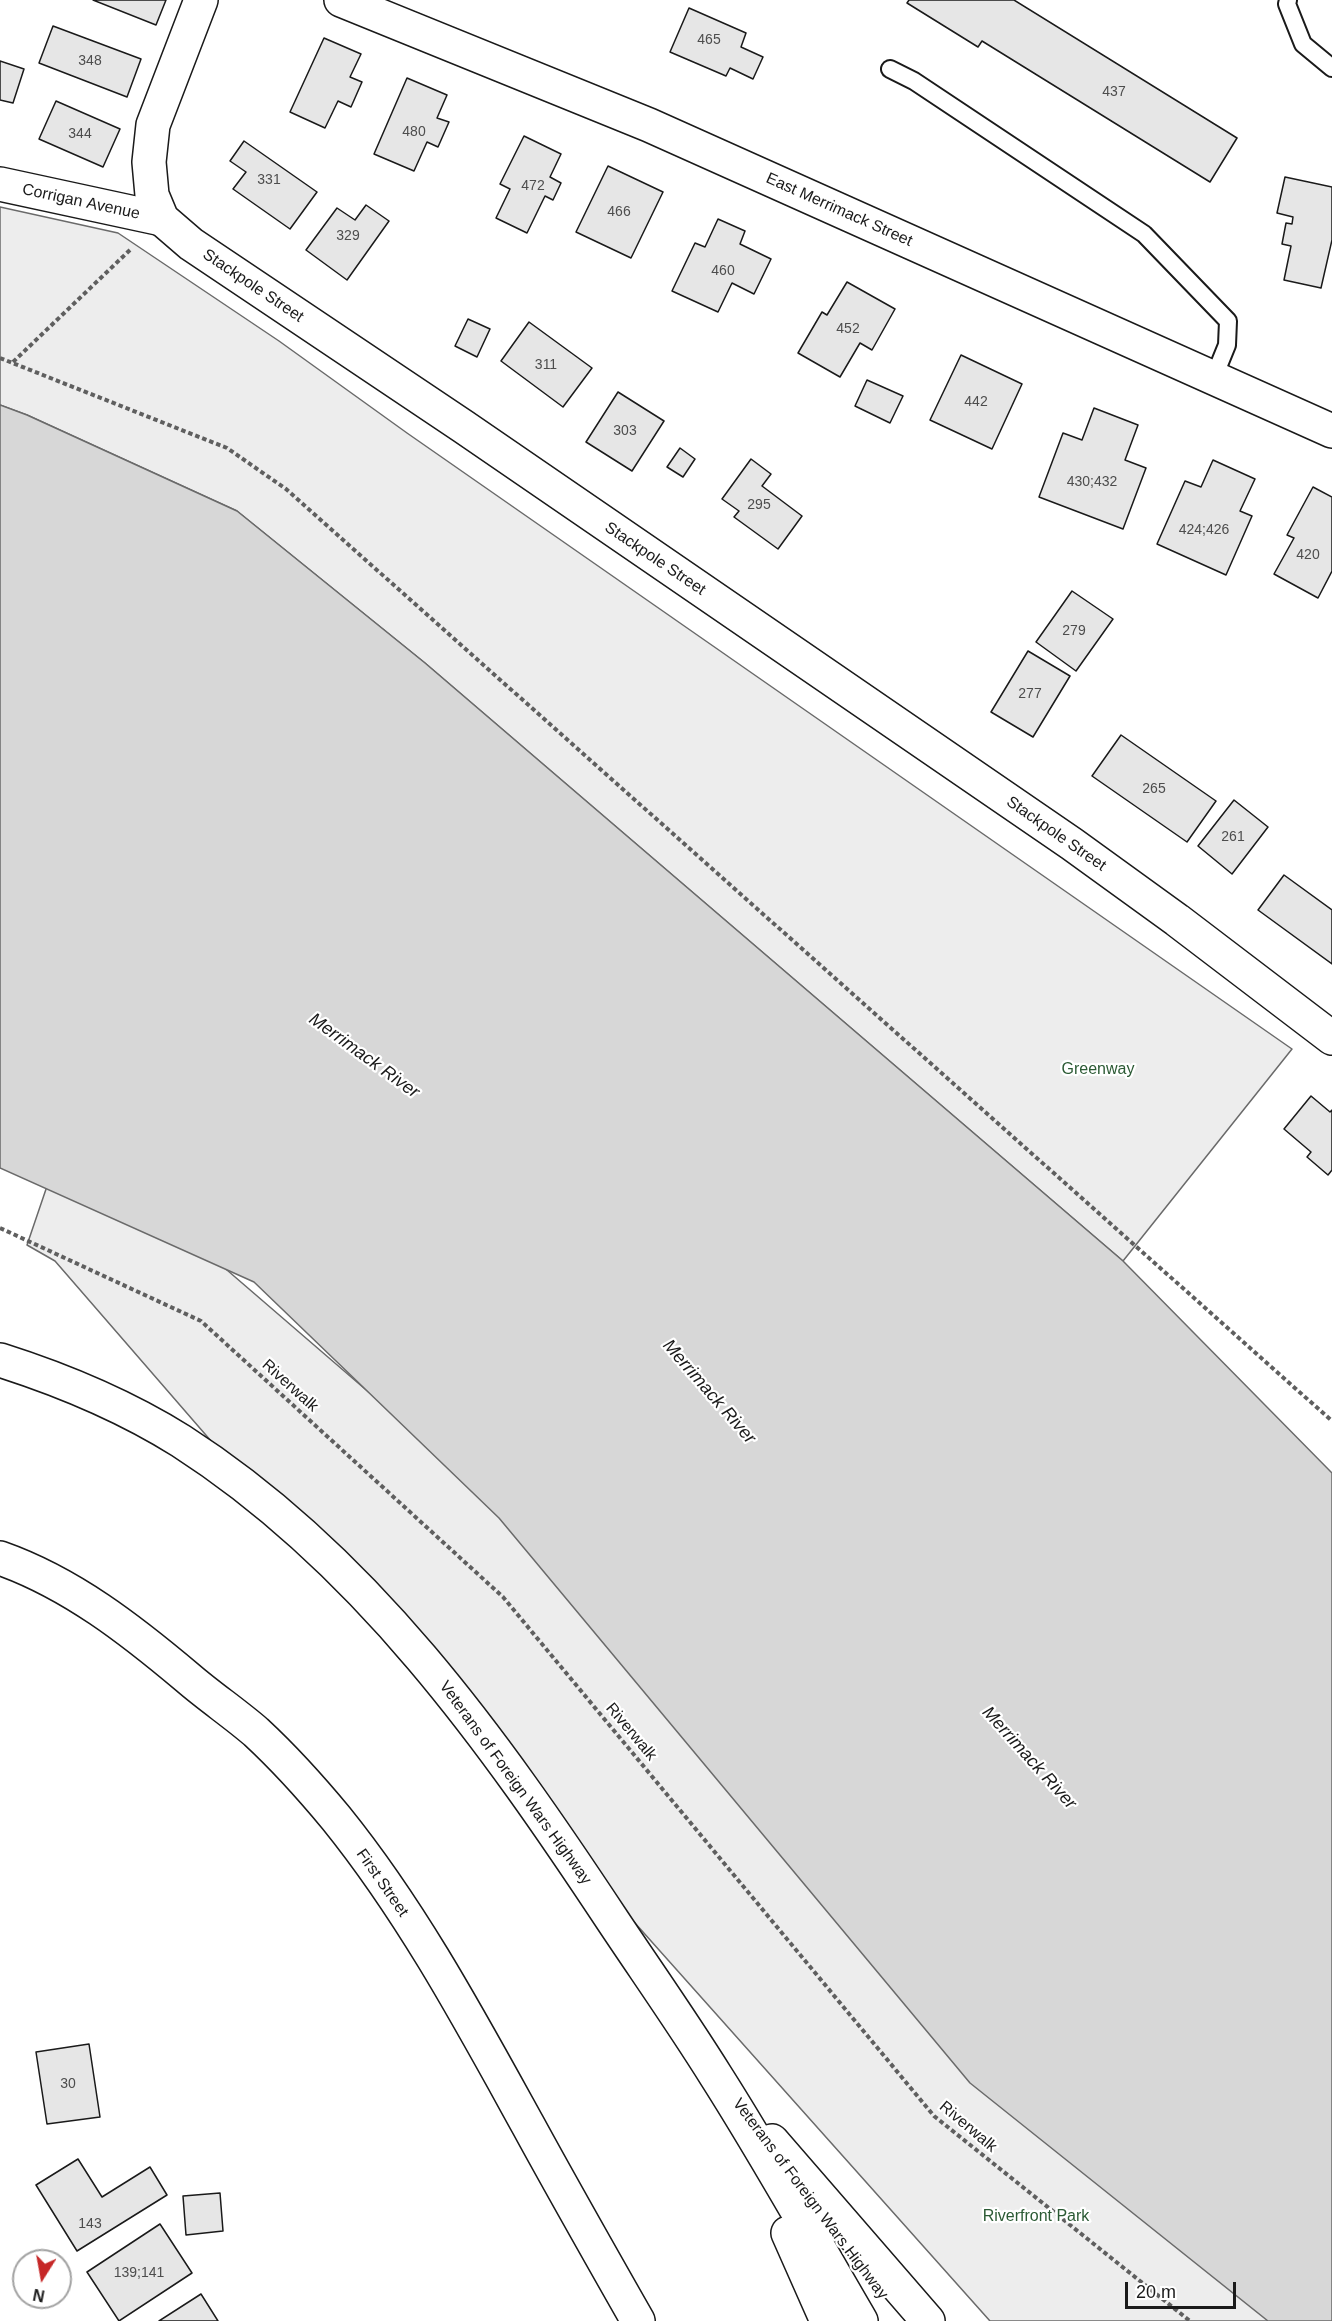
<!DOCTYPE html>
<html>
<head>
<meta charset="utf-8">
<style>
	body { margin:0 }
	#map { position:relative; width:1332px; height:2321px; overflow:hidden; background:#fff; font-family:Arial,sans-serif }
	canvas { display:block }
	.north { position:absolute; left:12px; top:2249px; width:60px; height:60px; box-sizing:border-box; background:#fff; border:2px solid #a3a3a3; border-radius:50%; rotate:191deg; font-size:16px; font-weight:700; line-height:24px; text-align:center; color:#1a1a1a }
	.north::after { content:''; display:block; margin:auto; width:21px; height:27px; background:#c62828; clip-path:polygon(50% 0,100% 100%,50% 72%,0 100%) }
	.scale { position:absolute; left:1125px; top:2282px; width:111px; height:27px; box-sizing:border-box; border:3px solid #1a1a1a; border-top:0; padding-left:8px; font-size:18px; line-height:21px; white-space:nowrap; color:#1a1a1a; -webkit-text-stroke:4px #fff; paint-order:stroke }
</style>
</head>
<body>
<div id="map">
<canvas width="1332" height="2321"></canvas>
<div class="north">N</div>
<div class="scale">20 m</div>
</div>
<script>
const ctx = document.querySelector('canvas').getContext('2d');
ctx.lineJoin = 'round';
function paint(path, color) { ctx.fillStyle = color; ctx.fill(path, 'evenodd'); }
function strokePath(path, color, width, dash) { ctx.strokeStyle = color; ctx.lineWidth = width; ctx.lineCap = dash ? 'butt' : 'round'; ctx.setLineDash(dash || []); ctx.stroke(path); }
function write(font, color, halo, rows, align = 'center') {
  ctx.font = font + ' Arial,sans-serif'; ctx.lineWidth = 4.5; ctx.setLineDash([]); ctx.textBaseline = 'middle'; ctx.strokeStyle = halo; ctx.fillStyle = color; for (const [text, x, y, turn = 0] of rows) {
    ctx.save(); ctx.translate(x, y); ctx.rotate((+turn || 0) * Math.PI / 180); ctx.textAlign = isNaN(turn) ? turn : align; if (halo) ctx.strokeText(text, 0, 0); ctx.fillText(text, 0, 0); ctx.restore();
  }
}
const built = new Path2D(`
	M0,207l118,26 161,108 128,92 885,616 -169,212 -698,-598 -188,-152 -210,-96 -27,-10z
	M60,1148l66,35 333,287 841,851h-310l-570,-639 -365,-421 -28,-16z`);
paint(built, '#ededed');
strokePath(built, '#6a6a6a', 1.5);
const water = new Path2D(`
	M0,405l27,10 210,96 188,152 698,598 209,212v848h-64l-298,-238 -471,-565 -245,-236 -254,-114z`);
paint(water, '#d7d7d7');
strokePath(water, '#6a6a6a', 1.5);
const building = new Path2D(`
	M93,0h73l-10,25z
	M909,0h105l223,138 -27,44 -228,-141 -4,6 -71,-44z
	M689,8l57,25 -5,14 22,10 -10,22 -23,-11 -4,8 -56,-24z
	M53,26l88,33 -14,38 -88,-34z
	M324,38l37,16 -11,23 12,5 -11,25 -13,-6 -13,27 -35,-16z
	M0,61l24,8 -11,34 -13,-3z
	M407,78l40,17 -10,23 12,4 -11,25 -11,-5 -13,29 -40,-17z
	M56,101l64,28 -17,38 -64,-28z
	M524,136l37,18 -11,23 11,6 -8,17 -8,-4 -18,37 -31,-15 14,-29 -10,-5z
	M244,141l73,51 -27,37 -57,-40 13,-17 -16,-11z
	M608,166l55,26 -32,66 -55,-26z
	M1285,177l47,10v53l-11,48 -37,-8 7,-34 -9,-2 4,-21 6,1 1,-7 -16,-4z
	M366,205l23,16 -42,59 -41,-30 31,-42 18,12z
	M718,219l27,12 -5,13 31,15 -17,35 -22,-11 -14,29 -46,-21 23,-48 10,4z
	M847,282l48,27 -23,41 -12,-7 -20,34 -42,-24 24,-41 5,3z
	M468,319l22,10 -13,28 -22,-11z
	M529,322l63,46 -29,39 -62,-46z
	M961,355l61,29 -30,65 -62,-29z
	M867,380l36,16 -13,27 -35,-17z
	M618,392l46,29 -32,50 -46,-29z
	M1094,408l44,17 -13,35 21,8 -23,61 -84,-32 24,-64 19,7z
	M680,448l15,11 -12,18 -16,-10z
	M751,459l20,15 -9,12 40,30 -24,33 -44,-32 5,-6 -17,-12z
	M1213,460l42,19 -15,32 12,5 -26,59 -69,-31 28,-63 16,6z
	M1313,487l19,10v74l-14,27 -44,-24 20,-36 -7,-3z
	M1072,591l41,28 -37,52 -40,-29z
	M1028,651l42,25 -37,61 -42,-25z
	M1121,735l95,66 -29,41 -95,-66z
	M1234,800l34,27 -36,47 -34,-28z
	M1284,875l48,35v54l-74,-54z
	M1311,1096l19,16 2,-2v60l-4,5 -21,-18 4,-5 -27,-23z
	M89,2044l11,73 -53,7 -11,-72z
	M78,2159l24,38 48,-30 17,28 -90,56 -41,-66z
	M220,2193l3,38 -37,4 -3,-39z
	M160,2224l32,49 -73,48 -32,-49z
	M201,2294l17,27h-59z`);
paint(building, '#e6e6e6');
strokePath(building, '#1a1a1a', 1.5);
const service = new Path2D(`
	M1288,0l-1,4 16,40 29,24
	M890,69l24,12 230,153 84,87 -1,24 -13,32`);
const minor = new Path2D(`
	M0,184l162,35
	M0,1558c71,25 131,72 188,120 22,19 46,35 68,54 28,26 56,57 80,86 76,94 134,202 192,307 36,66 73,131 110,196`);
const tertiary = new Path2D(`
	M201,0l-48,125 -4,37 3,33 10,24 29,25 273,183 608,417 105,76 155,118
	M341,0l308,125 683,306`);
const primary = new Path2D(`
	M0,1360c63,20 125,46 181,81 184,118 313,300 432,480 34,51 70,102 103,155 51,80 97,163 145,245
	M772,2141l156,180
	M788,2233l39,88`);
strokePath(service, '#1a1a1a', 20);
strokePath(minor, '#1a1a1a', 36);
strokePath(tertiary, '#1a1a1a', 36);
strokePath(primary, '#1a1a1a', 36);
strokePath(new Path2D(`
	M0,358l227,90 59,41 1046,932
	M13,362l119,-114
	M0,1228l201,93 302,276 431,519 256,205`), '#5f5f5f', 4, [4.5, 3]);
strokePath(service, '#fff', 16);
strokePath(minor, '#fff', 33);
strokePath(tertiary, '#fff', 33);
strokePath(primary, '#fff', 33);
write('14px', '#4d4d4d', null, [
	["465",709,40],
	["348",90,61],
	["437",1114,92],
	["480",414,132],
	["344",80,134],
	["331",269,180],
	["472",533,186],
	["466",619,212],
	["329",348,236],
	["460",723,271],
	["452",848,329],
	["311",546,365],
	["442",976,402],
	["303",625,431],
	["430;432",1092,482],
	["295",759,505],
	["424;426",1204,530],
	["420",1308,555],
	["279",1074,631],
	["277",1030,694],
	["265",1154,789],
	["261",1233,837],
	["30",68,2084],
	["143",90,2224],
	["139;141",139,2273]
]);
write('16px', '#1a1a1a', '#fff', [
	["Corrigan Avenue",81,202,12],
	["East Merrimack Street",839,210,24],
	["Stackpole Street",253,286,34],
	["Stackpole Street",655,559,34],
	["Stackpole Street",1056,834,35],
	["Riverwalk",290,1386,42],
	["Riverwalk",631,1732,50],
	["Veterans of Foreign Wars Highway",515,1783,54],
	["First Street",382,1883,55],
	["Riverwalk",968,2127,40],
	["Veterans of Foreign Wars Highway",810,2199,53]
]);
write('16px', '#2b5a34', '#fff', [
	["Greenway",1098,1070],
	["Riverfront Park",1036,2217]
]);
write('italic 18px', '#1a1a1a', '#fff', [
	["Merrimack River",364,1056,36],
	["Merrimack River",709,1392,49],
	["Merrimack River",1029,1758,48]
]);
</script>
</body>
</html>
